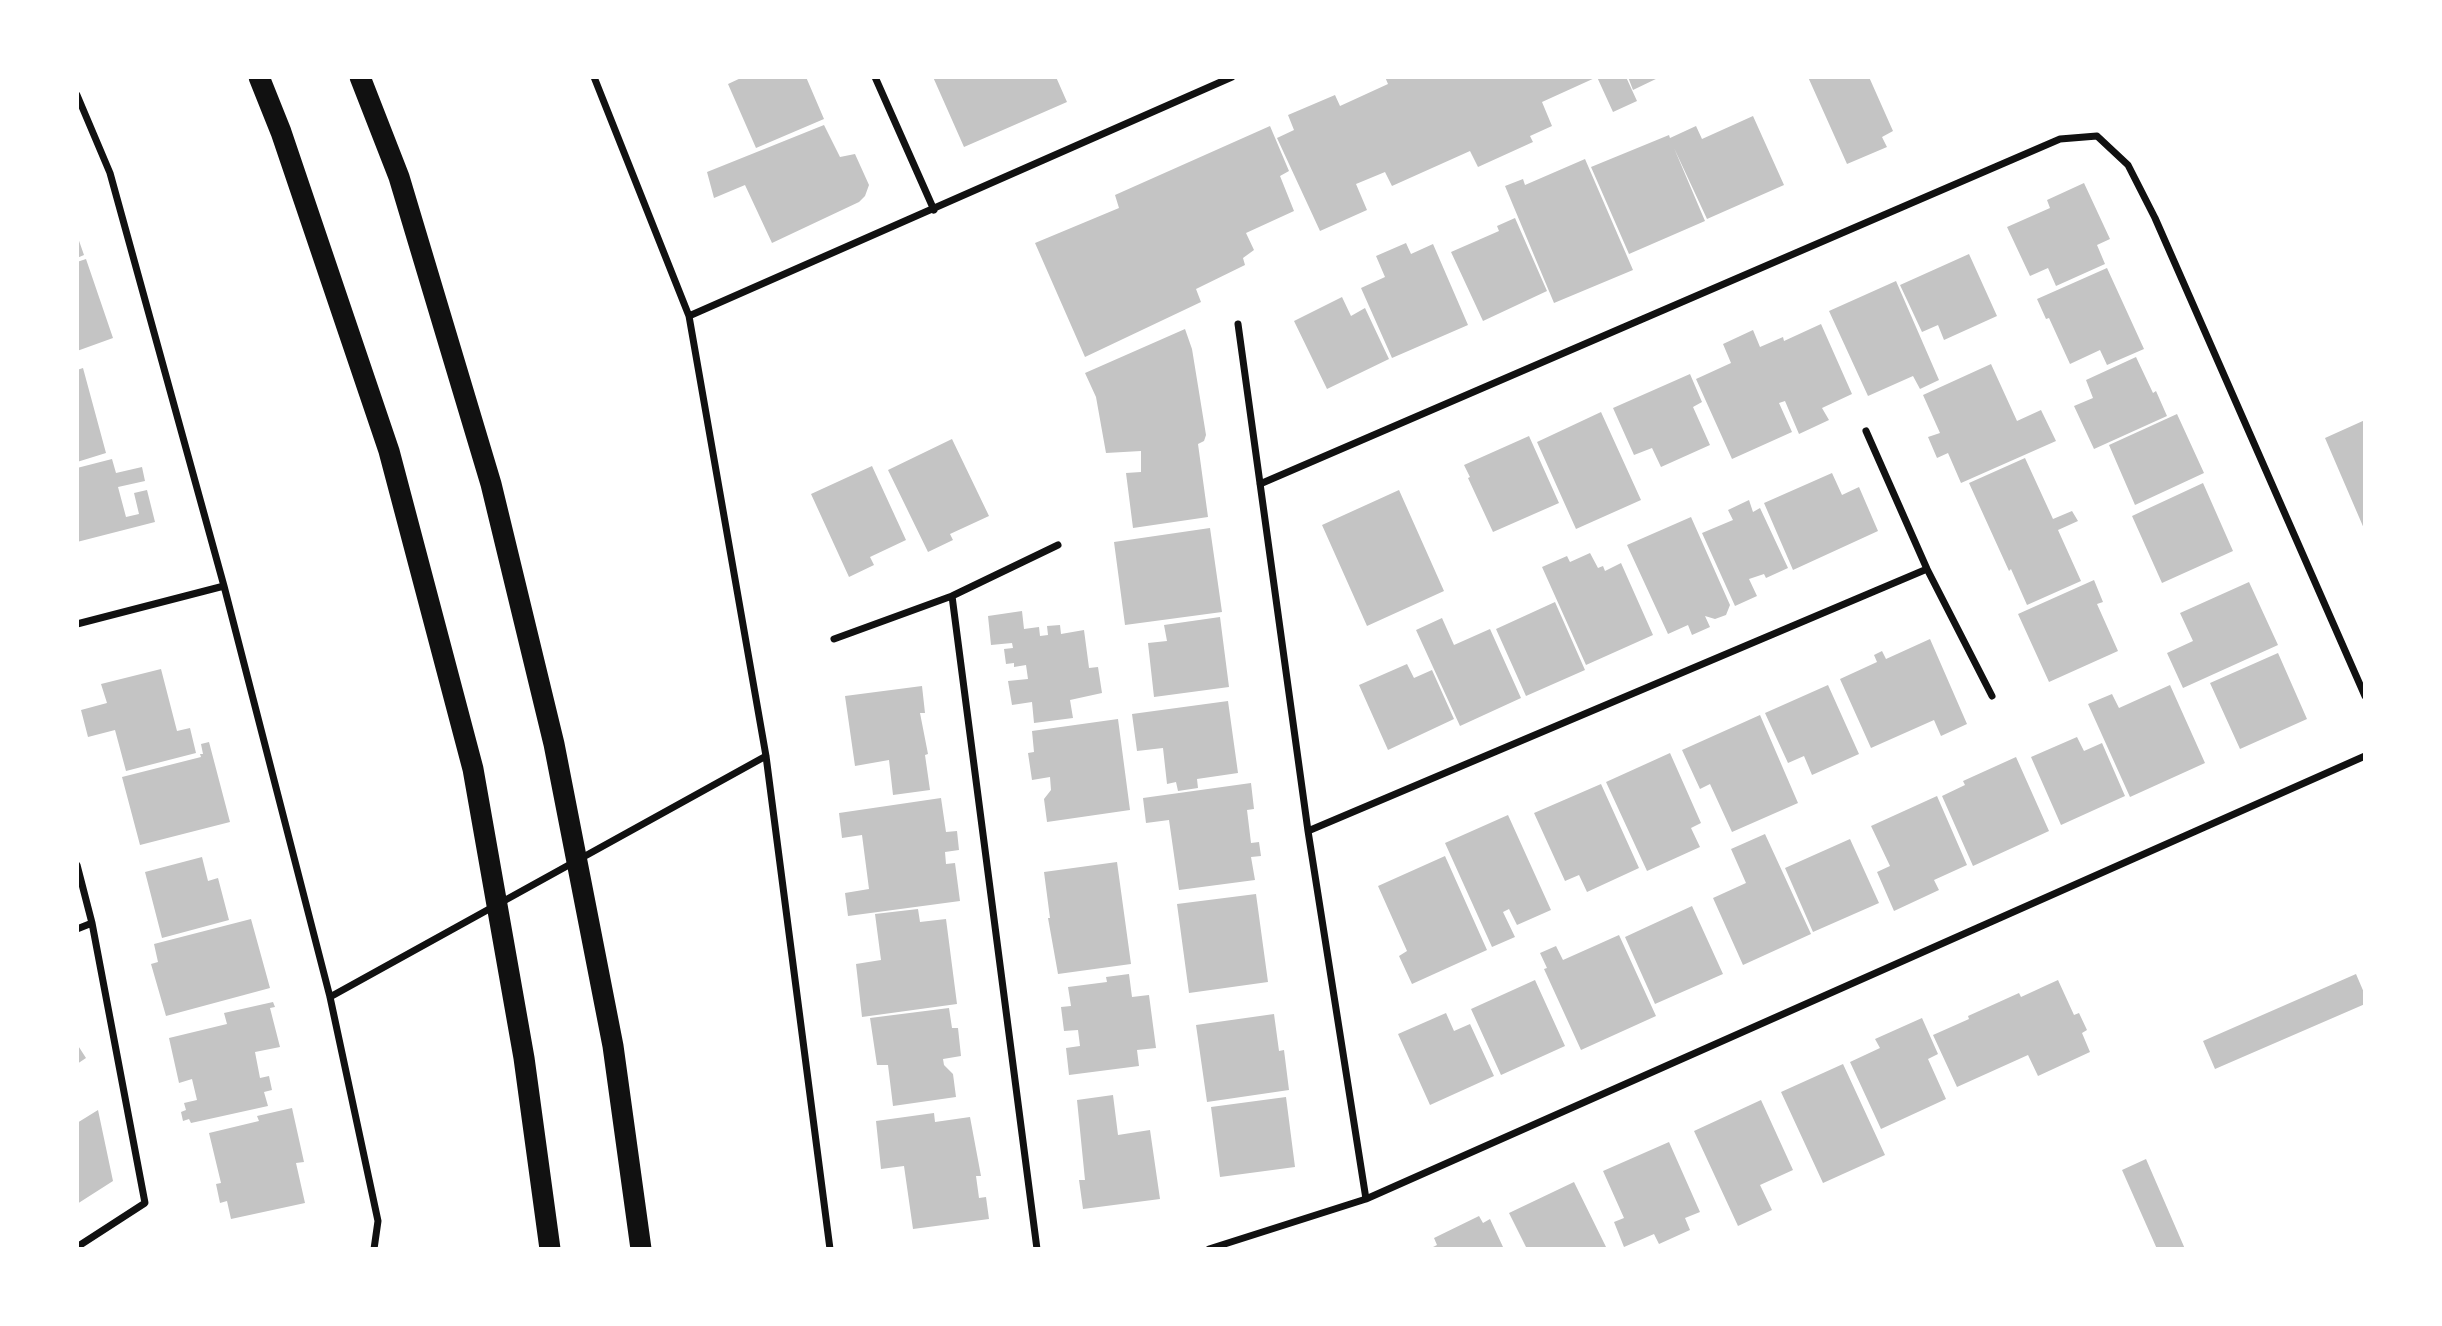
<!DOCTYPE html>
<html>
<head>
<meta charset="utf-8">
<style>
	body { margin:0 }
	#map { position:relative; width:2442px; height:1326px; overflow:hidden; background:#fff; font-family:Commissioner,sans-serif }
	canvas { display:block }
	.frame { position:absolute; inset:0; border:79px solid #fff; pointer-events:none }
</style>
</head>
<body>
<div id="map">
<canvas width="2442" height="1326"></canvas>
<div class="frame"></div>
</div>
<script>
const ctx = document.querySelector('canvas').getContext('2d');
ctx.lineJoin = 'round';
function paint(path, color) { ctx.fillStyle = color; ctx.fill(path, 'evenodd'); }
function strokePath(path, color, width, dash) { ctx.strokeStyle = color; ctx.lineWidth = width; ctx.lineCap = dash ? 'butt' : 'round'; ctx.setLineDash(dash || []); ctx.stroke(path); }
paint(new Path2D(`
	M743,77h63l18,42 -68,29 -28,-64z
	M933,77h123l11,25 -103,45z
	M1385,77h241l11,24 -24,11 -16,-35 -55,25 10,24 -22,10 3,6 -55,25 -8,-16 -78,35 -7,-14 -29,12 11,26 -47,21 -43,-93 17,-8 -6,-15 47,-20 5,11 48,-22z
	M1628,77h32l-27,13z
	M1808,77h61l24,54 -11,6 5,10 -40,17z
	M1753,116l31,69 -77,34 -33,-71 31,73 -76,33 -38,-87 78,-32 1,3 26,-12 6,13z
	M824,125l16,32 15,-3 14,31 -4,11 -6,6 -87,41 -27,-58 -31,13 -7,-26z
	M1270,126l19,45 -9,5 14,35 -48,22 8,17 -11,8 2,7 -49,24 5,13 -116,55 -50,-114 84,-35 -4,-13z
	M1585,159l48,111 -79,33 -49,-117 18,-7 2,6z
	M2084,183l26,56 -13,6 8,19 -49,22 -8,-18 -18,8 -23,-49 43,-19 -3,-8z
	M1515,218l32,73 -64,30 -32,-69 48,-21 -2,-5z
	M77,235l7,20 -7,3z
	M1406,243l5,11 22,-10 35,81 -76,33 -31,-70 24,-11 -9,-21z
	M1969,254l28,62 -53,24 -6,-15 -16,7 -22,-47z
	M86,259l27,79 -36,13v-89z
	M2107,268l37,81 -37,16 -7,-15 -30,14 -21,-46 -3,1 -9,-20z
	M1896,281l43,99 -19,9 -7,-13 -45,20 -39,-85z
	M1342,297l9,19 14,-8 24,51 -62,30 -33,-68z
	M1821,324l31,70 -30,14 7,12 -30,14 -14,-33 -6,2 13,29 -60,27 -36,-80 35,-16 -8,-19 30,-14 7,17 23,-10 1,4z
	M1185,329l7,20 14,86 -2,6 -6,3 10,73 -75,11 -7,-55 15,-1v-21l-35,2 -10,-56 -11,-24z
	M2136,357l17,36 3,-2 11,25 -73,33 -20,-43 19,-8 -7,-18z
	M1991,364l26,57 24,-11 15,31 -95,42 -13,-30 -11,5 -9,-21 12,-4 -17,-38z
	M83,368l23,85 -29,9v-92z
	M1690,374l12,28 -9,5 17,38 -49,22 -9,-19 -18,7 -21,-47z
	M1601,412l40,88 -65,29 -39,-87z
	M2177,414l27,59 -69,32 -26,-60z
	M2365,420v111l-40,-93z
	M1529,436l30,67 -66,29 -25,-54 2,-1 -6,-12z
	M952,439l37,77 -39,18 3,6 -25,12 -40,-82z
	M2025,458l28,61 19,-8 6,10 -20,9 23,51 -54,24 -16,-36 -2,2 -40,-88z
	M112,459l4,14 26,-6 3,14 -27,6 8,30 13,-3 -5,-21 13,-3 8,32 -78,20v-74z
	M872,466l34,74 -36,17 4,8 -25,12 -38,-83z
	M1832,473l10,22 17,-8 19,44 -85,39 -29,-67z
	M2203,483l30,68 -71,32 -30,-67z
	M1399,490l45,101 -77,35 -45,-101z
	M1749,500l4,12 7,-4 28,60 -22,10 -2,-4 -15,5 8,17 -22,10 -33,-73 31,-13 -5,-10z
	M1691,517l39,88 -4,10 -11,4 -10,-3 5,11 -18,8 -4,-10 -20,9 -41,-89z
	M1210,528l12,84 -97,13 -11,-83z
	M1590,553l8,15 5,-2 2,5 16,-8 32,72 -67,30 -44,-98 25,-11 3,6z
	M2094,580l9,22 -6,2 21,47 -69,31 -31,-68z
	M2249,582l29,63 -95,43 -16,-35 26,-12 -13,-28z
	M1555,602l30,68 -59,26 -30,-67z
	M1022,611l2,18 15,-2 1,9 8,-1 -1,-9 13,-1 1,9 23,-4 5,38 9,-1 4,26 -32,7 3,18 -39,5 -2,-21 -20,3 -4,-24 20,-2 -2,-14 -12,2v-4l-8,1 -2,-15 9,-1 -1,-5 -21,2 -3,-29z
	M1220,617l9,70 -75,10 -6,-54 19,-2 -3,-16z
	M1442,618l12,27 36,-16 31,69 -61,28 -44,-96z
	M1930,639l37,85 -26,12 -7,-16 -63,28 -31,-69 37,-17 -3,-7 8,-4 4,8z
	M2278,653l29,66 -67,30 -30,-66z
	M1407,664l7,14 18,-8 22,49 -66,31 -29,-65z
	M161,669l16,62 13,-3 6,25 -70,18 -11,-41 -27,7 -7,-27 26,-7 -6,-19z
	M1828,685l31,69 -47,21 -8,-19 -16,7 -23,-50z
	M2170,685l35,78 -75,34 -42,-93 24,-10 7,14z
	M922,686l3,27h-5l8,41 -3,1 5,35 -37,5 -4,-35 -34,6 -10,-70z
	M1228,701l10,72 -41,6 1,9 -20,3 -2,-9 -9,2 -4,-36 -26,3 -5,-37z
	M1760,715l38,88 -66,29 -22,-48 -10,5 -18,-39z
	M1118,719l12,91 -83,12 -3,-23 7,-9 -1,-13 -18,3 -4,-27 6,-1 -2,-21z
	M2077,737l7,14 18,-8 23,53 -64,29 -30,-68z
	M209,742l21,80 -90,23 -18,-68 79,-20 -1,-3h3l-2,-10z
	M1670,753l31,70 -10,5 9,19 -53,24 -41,-89z
	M2016,757l33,74 -76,35 -31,-70 23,-11 -2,-4z
	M1251,783l3,26 -7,1 4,33 8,-1 2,14 -10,1 4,23 -76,10 -10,-70 -23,3 -3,-25z
	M1601,784l38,84 -52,24 -8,-17 -14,6 -31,-68z
	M1937,796l30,69 -33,15 5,10 -45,21 -17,-39 13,-6 -19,-40z
	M941,798l5,34 11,-1 2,19 -14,2 1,12 9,-1 5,38 -112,15 -3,-23 24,-4 -7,-54 -20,3 -3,-25z
	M1508,815l43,95 -34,15 -8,-16 -6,3 12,25 -23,10 -47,-104z
	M1765,834l46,100 -68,31 -30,-67 33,-15 -15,-34z
	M1850,839l29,64 -66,29 -28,-64z
	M1445,856l42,94 -75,34 -13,-28 8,-5 -29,-65z
	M202,857l6,24 10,-3 11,42 -67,18 -17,-66z
	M1117,862l14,102 -73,10 -10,-56h2l-6,-46z
	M1256,894l12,88 -79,11 -12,-89z
	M1692,906l31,68 -68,30 -30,-67z
	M918,909l2,13 26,-3 11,85 -95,13 -6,-53 25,-4 -6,-46z
	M251,919l19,69 -104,28 -15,-52 7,-2 -4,-18z
	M1619,935l37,81 -75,34 -37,-81 3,-1 -7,-15 16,-7 7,14z
	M1129,974l3,23 17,-2 7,53 -19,2 2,16 -70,9 -3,-27 14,-2 -2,-16 -14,1 -3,-24 10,-1 -3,-19 39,-5 -1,-5z
	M2356,974l9,21v9l-150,65 -12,-28z
	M1535,980l30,66 -64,29 -30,-66z
	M2058,980l16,35 5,-2 8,17 -5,3 8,19 -52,24 -10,-21 -71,32 -24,-52 36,-16 -1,-3 51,-23 2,4z
	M273,1002l2,5 -5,1 10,39 -25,5 5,26 9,-2 3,14 -8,2 4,14 -77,17 -2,-4 -6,2 -2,-9 5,-2 -2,-7 13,-3 -5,-21 -13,4 -10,-45 58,-14 -3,-11z
	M949,1008l3,20h6l3,28 -18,3 1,6 9,9 3,23 -63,9 -5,-41h-11l-7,-47z
	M1446,1013l8,18 16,-7 24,52 -64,29 -32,-71z
	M1274,1014l5,37 5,-1 5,40 -82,12 -11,-77z
	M1922,1018l16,36 -10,5 18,40 -65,30 -31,-67 30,-14 -5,-9z
	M77,1044l9,14 -9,6z
	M1843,1064l42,91 -62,28 -42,-91z
	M1113,1095l5,40 32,-5 10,69 -77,10 -4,-29h6l-8,-80z
	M1286,1097l9,70 -75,10 -9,-70z
	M1761,1100l32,70 -33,15 12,25 -34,16 -44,-95z
	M292,1108l12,54 -8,1 9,40 -74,16 -4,-18 -7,2 -4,-19 5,-1 -12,-50 50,-12 -2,-5z
	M98,1110l15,71 -36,23v-81z
	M934,1113l1,9 35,-5 11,59h-5l3,22 7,-1 3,22 -76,10 -9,-63 -23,3 -5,-48z
	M1669,1142l31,70 -15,6 5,12 -31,14 -5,-10 -30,13 -10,-25 10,-4 -21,-47z
	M2146,1159l39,90h-28l-35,-79z
	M1574,1182l33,67h-80l-18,-36z
	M1479,1216l4,7 7,-4 13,28 -4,2h-70l8,-4 -3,-7z`), '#c4c4c4');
strokePath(new Path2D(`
	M594,77l95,239 77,440 64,493
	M875,77l59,133
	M77,95l33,78 114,413 106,411 48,224 -4,28
	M689,316l543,-239
	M1238,324l70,507 58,368
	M1866,431l61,138 65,127
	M1260,484l800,-345 37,-3 31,29 27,53 210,478
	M952,596l85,653
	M77,624l147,-38
	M834,639l118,-43 106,-51
	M1308,831l619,-262
	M77,865l15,58 53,280 -68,44
	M77,929l15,-6
	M330,997l436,-241
	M1209,1249l157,-50 999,-443`), '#111', 7);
strokePath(new Path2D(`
	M259,77l22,55 108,319 84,318 51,289 26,191
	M360,77l39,100 92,307 63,260 59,302 28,203`), '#111', 21);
</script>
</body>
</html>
